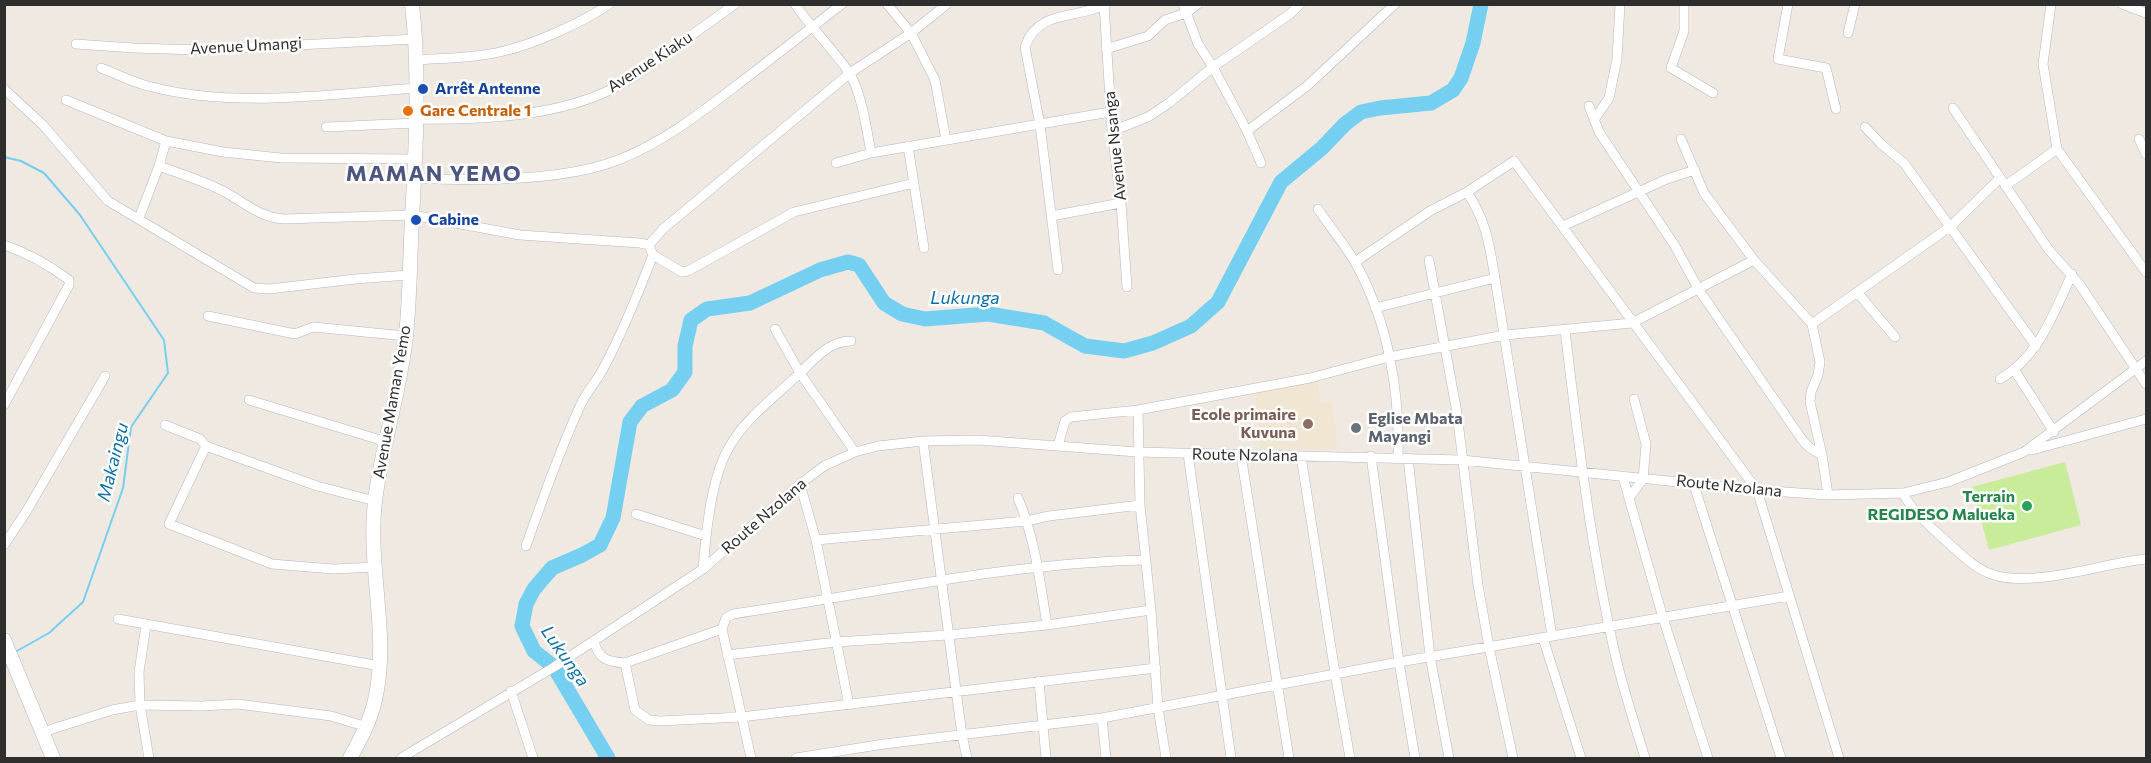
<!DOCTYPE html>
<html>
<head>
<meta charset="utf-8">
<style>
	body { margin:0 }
	#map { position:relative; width:2151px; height:763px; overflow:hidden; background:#efe9e1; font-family:Commissioner,sans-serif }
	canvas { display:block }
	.frame { position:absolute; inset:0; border:6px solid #2e2e2e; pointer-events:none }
</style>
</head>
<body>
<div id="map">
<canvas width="2151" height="763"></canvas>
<div class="frame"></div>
</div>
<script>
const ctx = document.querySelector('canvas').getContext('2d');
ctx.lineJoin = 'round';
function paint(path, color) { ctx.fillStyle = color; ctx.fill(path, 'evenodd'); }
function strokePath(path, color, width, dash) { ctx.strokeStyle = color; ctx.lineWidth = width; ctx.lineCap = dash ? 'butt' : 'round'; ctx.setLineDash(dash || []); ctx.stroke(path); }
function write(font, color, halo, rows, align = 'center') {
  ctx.font = font + ' Commissioner,sans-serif'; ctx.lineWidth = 5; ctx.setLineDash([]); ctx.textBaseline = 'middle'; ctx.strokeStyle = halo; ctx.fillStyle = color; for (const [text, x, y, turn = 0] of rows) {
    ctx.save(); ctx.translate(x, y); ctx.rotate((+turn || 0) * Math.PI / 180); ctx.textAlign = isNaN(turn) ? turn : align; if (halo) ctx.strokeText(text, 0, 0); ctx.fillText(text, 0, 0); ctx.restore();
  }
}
paint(new Path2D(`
	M1318,380l2,23 12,-1 6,47 -78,1 -5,-62z`), '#f0e6d1');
paint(new Path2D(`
	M2065,462l16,63 -92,25 -17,-63z`), '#c9ec9a');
strokePath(new Path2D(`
	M4,157l17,4 23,12 36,42 84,125 4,33 -37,54 -8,61 -40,114 -34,31 -34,19`), '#75cff0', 2);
strokePath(new Path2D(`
	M608,758l-54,-91 -20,-16 -12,-25 4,-22 8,-15 18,-21 30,-13 18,-10 13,-27 17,-96 12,-16 30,-16 13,-18v-26l6,-26 16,-11 43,-6 70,-33 28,-8 11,3 25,38 18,11 23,5 63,-5 56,9 41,23 39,5 29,-8 38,-17 27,-24 63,-120 41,-34 23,-24 16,-12 19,-4 51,-5 22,-13 8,-12 12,-35 8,-39`), '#75cff0', 15);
const street = new Path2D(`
	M795,4c16,24 37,44 53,67 13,18 19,60 23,82
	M887,4l24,29 24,47 11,60
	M1104,4l8,127 9,72 6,84
	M1183,4l15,40 15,23 34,64 14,32
	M1684,4v27l-13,37 42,25
	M1788,4l-10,55 48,9 10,41
	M2122,4l24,9
	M1848,33l7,-29
	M76,44l58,4 65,2 217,-11
	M1106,49l42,-13 17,-16 21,-7 12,-9
	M417,60c29,-2 59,-2 87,-9 30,-7 80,-29 105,-47
	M101,68c16,6 31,14 47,18 86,23 182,8 269,2
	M4,89l39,36 65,76 146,87 16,1 85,-10 54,-4
	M66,100l100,41 57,11 58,6 134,1
	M1589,106l10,26 76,114 24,44 104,151 7,7 12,7
	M1953,108l96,142 31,35 66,99
	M416,119c65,1 144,-2 202,-33 16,-9 31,-20 46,-31 24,-17 47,-34 71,-51
	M1594,120l15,-22 8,-39 3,-55
	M326,127l90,-4
	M1865,127l16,17 23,19 132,183
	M1112,131l36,-14 21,-14 44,-36 77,-53 10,-10
	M1247,131l60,-45 88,-82
	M1681,139l23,54 50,67 58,64 8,38 -2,13 -7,17 -1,10 12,53 6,40
	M2139,139l7,15
	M908,146l16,102
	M2057,149l89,123
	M836,163l35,-10 239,-41
	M159,166c22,8 45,15 66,26 22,12 34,25 59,27l128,-4 108,20 120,8 9,2
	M414,178c61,3 148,4 204,-18 46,-18 84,-48 123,-78 34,-26 67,-52 101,-78
	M2005,186l52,-37 -14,-85 8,-60
	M1467,192c20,31 22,51 28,86l57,358
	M1318,209c12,18 26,35 37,53 33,59 45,129 43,196
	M1051,216l70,-13
	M139,218l20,-52 7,-25
	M1563,226l104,-47 28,-9
	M4,245c24,8 45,20 65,35v5l-65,120
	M649,245l14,-16 187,-156 61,-40 36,-29
	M653,255l29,17 6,-1 106,-59 120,-29
	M1429,260l28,153 21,172 11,62 24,111
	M1355,262l75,-51 37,-19 47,-31 243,329 82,268
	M1058,270l-18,-145 -15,-78c13,-39 53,-27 81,-43
	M1857,292l38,45
	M1375,308l120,-30
	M208,316l87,18 18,-7 93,9
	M1812,324l139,-98 49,-48
	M775,329l25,44 55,79
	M1565,330c13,110 26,220 51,328 8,34 19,67 29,100
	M2015,371l39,61
	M2000,379c39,-22 54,-67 72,-105
	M249,400l138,42
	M1138,410l2,95 11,105 7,98 8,50
	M165,425l35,14 6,7 -37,78 103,40 61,5 43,-2
	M923,441l39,294 5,23
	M206,446l111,40 58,15
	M1058,446l7,-25 6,-4 67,-7 172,-32 79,-21 116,-22 127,-12 122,-63
	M2032,450l114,-31
	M1188,454l43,304
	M1241,455l48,303
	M1301,456l34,217 15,85
	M1371,456l28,206 16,96
	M1408,458l22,198 19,102
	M1623,477l40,141 45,140
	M1693,482l88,276
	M800,484l16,56 33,165
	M1903,493c10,20 27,33 43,48 14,12 28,27 45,33 41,15 111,-11 155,-15
	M1018,498c17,40 22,84 29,127
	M1629,498l14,-19 3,-35 -12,-45
	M636,514l70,22
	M816,540l210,-19 23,-5 91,-11
	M4,545l22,-33 79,-136
	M526,546c17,-48 34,-96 55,-142 6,-13 16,-23 22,-35 20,-37 35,-75 50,-114l-4,-10
	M703,569c3,-36 8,-94 28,-125 16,-27 45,-48 68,-70 15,-14 29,-33 52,-33
	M118,619l262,47
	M146,625l-7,47 1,33 9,53
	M1543,638l38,120
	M594,641c4,18 14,21 31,22l97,-34
	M727,655l109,-13 112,-7 99,-10 104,-15
	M625,663l10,47 14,10 11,1 81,-4 415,-49
	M1039,681l7,77
	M511,691l22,67
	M1102,718l4,40
	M43,732l69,-22 28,-5 62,1 36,-2 93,12 36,11
	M401,758l153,-91 149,-98 97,-85 24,-18 31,-14 23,-6 45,-5 55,-1 159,12 325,8 295,30 71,5 75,-2 45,-11 76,-30 122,-91
	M751,758l-29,-129 4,-11 7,-4c137,-20 273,-51 412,-54
	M796,758l88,-14 218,-26 297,-56 390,-66`);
const secondary = new Path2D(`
	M4,640l49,118
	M350,758c10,-18 20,-36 25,-58 15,-65 -8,-133 0,-199 7,-56 25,-109 31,-165 4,-39 4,-79 6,-118 4,-72 8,-142 0,-214`);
strokePath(street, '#b4b7c1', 10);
strokePath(secondary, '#b4b7c1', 15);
strokePath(street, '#fff', 9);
strokePath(secondary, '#fff', 14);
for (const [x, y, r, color] of [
	[423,89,6,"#1a4fb4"],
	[408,111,6,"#e8710a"],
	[416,220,6,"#1a4fb4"],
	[1308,424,6,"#8d6e63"],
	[1356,428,6,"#6b7280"],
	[2027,506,6,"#2e9e5b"]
]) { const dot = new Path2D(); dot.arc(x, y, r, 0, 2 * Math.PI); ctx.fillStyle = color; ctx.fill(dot); strokePath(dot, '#fff', 2); }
write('16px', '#2e2e2e', '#fff', [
	["Avenue Umangi",246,46,-3],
	["Avenue Kiaku",650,62,-33],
	["Avenue Nsanga",1115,146,-96],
	["Avenue Maman Yemo",392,402,-80],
	["Route Nzolana",1245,455,1],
	["Route Nzolana",1729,486,6],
	["Route Nzolana",764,516,-41]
]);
write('bold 16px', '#164399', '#fff', [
	["Arrêt Antenne",435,89],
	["Cabine",428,220]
], 'left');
write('bold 16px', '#c56008', '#fff', [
	["Gare Centrale 1",420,111]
], 'left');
write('bold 16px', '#785e54', '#fff', [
	["Ecole primaire",1296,415],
	["Kuvuna",1296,433]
], 'right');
write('bold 16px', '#5b616d', '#fff', [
	["Eglise Mbata",1368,419],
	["Mayangi",1368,437]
], 'left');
write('bold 16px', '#27864d', '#fff', [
	["Terrain",2015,497],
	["REGIDESO Malueka",2015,515]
], 'right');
write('italic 18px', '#0d6fa3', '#fff', [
	["Lukunga",965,298],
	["Makaingu",113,462,-76],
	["Lukunga",565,656,55]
]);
ctx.letterSpacing = '1.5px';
write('bold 22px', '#4d5680', '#fff', [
	["MAMAN YEMO",434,174]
]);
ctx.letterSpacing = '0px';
</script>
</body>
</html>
